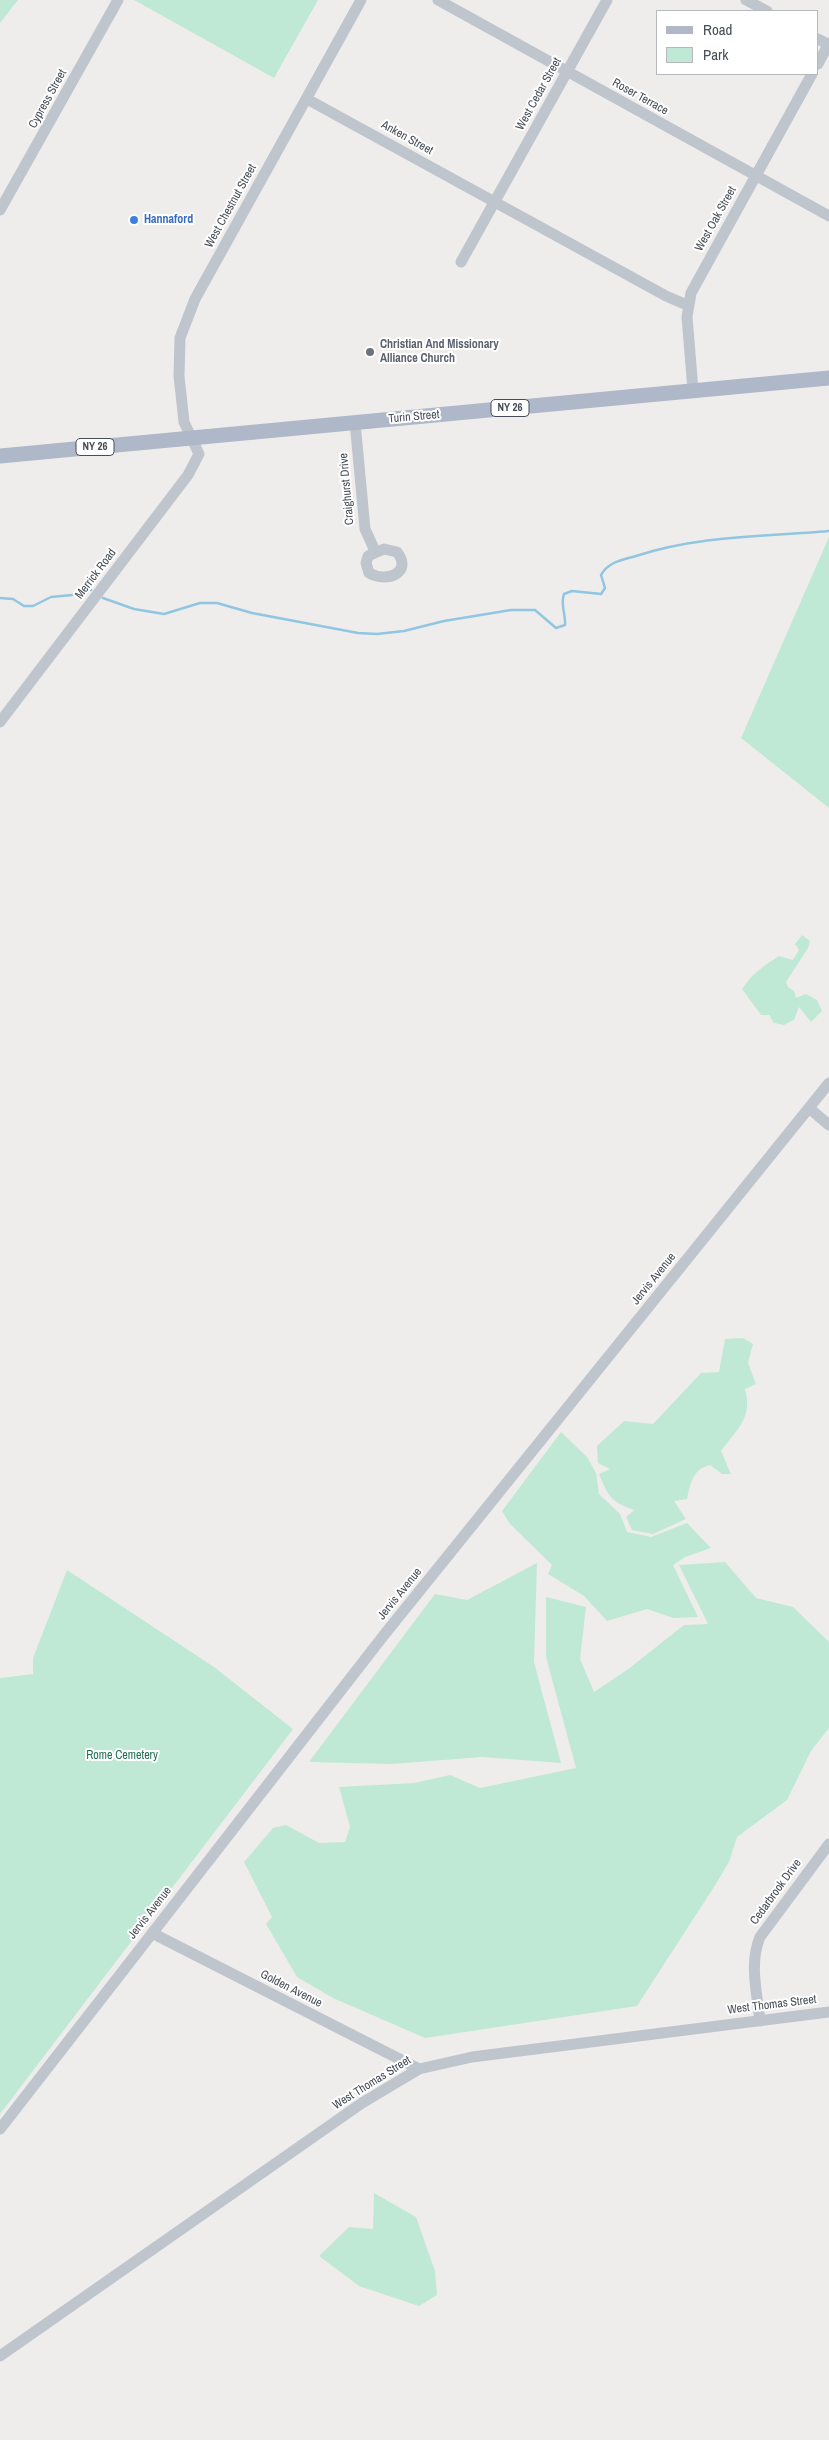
<!DOCTYPE html>
<html>
<head>
<meta charset="utf-8">
<style>
	body { margin:0 }
	#map { position:relative; width:829px; height:2440px; overflow:hidden; background:#efedec; font-family:"Archivo Narrow",sans-serif }
	canvas { display:block }
	.legend { position:absolute; left:656px; top:10px; width:162px; height:65px; box-sizing:border-box; background:#fff; border:1px solid #b5b8bc; margin:0; padding:6px 9px; list-style:none; font-size:15px; color:#474d57 }
	.legend li { display:flex; align-items:center; gap:10px; height:25px }
	.legend b { width:25px; border:1px solid #b5b8bc }
</style>
</head>
<body>
<div id="map">
<canvas width="829" height="2440"></canvas>
<ul class="legend">
<li><b style="height:6px;background:#afb8c9"></b>Road</li>
<li><b style="height:14px;background:#bfe9d4"></b>Park</li>
</ul>
</div>
<script>
const ctx = document.querySelector('canvas').getContext('2d');
ctx.lineJoin = 'round';
function paint(path, color) { ctx.fillStyle = color; ctx.fill(path, 'evenodd'); }
function strokePath(path, color, width, dash) { ctx.strokeStyle = color; ctx.lineWidth = width; ctx.lineCap = dash ? 'butt' : 'round'; ctx.setLineDash(dash || []); ctx.stroke(path); }
function write(font, color, halo, rows, align = 'center') {
  ctx.font = font + ' "Archivo Narrow",sans-serif'; ctx.lineWidth = 4; ctx.setLineDash([]); ctx.textBaseline = 'middle'; ctx.strokeStyle = halo; ctx.fillStyle = color; for (const [text, x, y, turn = 0] of rows) {
    ctx.save(); ctx.translate(x, y); ctx.rotate((+turn || 0) * Math.PI / 180); ctx.textAlign = isNaN(turn) ? turn : align; if (halo) ctx.strokeText(text, 0, 0); ctx.fillText(text, 0, 0); ctx.restore();
  }
}
paint(new Path2D(`
	M0,0h18l-18,23z
	M134,0h184l-44,78z
	M829,537v271l-88,-70z
	M802,935l8,6 -2,7 -22,34 2,5 6,4 2,7 10,-4 11,6 5,11 -11,11 -12,-15 -5,13 -10,5 -10,-2 -5,-8h-8l-19,-26c9,-14 22,-24 37,-33l14,4 6,-10 -4,-6z
	M743,1338l10,6 -5,19 8,21 -11,5c8,29 -8,40 -24,62l10,23h-9l-12,-9c-17,4 -19,17 -23,34l-13,2 12,18 -33,15 -21,-4 -6,-13 8,-7c-23,-8 -26,-14 -35,-36l11,-5 -12,-6 -1,-17 27,-25 29,3 48,-51 18,-1 6,-33z
	M561,1432l26,25 9,16 3,21 21,20 7,18 24,5 36,-14 24,25 -26,9 -12,8 25,52 -25,1 -26,-9 -40,12 -23,-25 -36,-22 4,-9 -42,-41 -8,-13z
	M725,1562l31,36 37,9 36,35v86l-18,23 -24,49 -50,37 -8,25 -15,25 -77,119 -212,32 -92,-40 -36,-21 -31,-53 6,-7 -28,-55 29,-34 13,-3 33,18 26,-1 5,-15 -11,-40 75,-4 36,-8 30,13 96,-20 -30,-111v-60l40,10 -6,52 14,33 33,-22 57,-45 24,-1 -29,-59z
	M537,1563l-3,99 27,101 -79,-6 -90,7 -83,-2 126,-168 32,6z
	M67,1570l147,97 79,62 -293,385v-436l33,-4v-16z
	M374,2193l42,24 19,54 2,24 -18,11 -60,-20 -40,-30 30,-29 24,2z`), '#bfe9d4');
strokePath(new Path2D(`
	M0,598l13,1 11,7h9l18,-9 21,-2 12,-6 7,1
	M103,598l31,11 30,5 36,-11h17l35,10 106,20 19,1 27,-3 40,-10 67,-11h24l21,18 9,-3c1,-11 -5,-20 -1,-31l8,-3 29,3 4,-6 -4,-13c7,-13 21,-15 35,-19 64,-21 127,-19 193,-25`), '#90c6e1', 2.5);
strokePath(new Path2D(`
	M438,0l391,216
	M746,0l21,11
	M818,39l11,6
	M818,64l11,-21
	M307,99l359,197 21,9
	M0,210l118,-210
	M461,262l146,-262
	M693,390l-6,-73 4,-24 121,-219
	M355,422l10,107 10,22
	M384,549l13,3c16,21 -10,31 -28,21l-3,-10 2,-7z
	M0,722l188,-247 11,-21 -15,-32 -5,-46 1,-38 15,-39 166,-299
	M809,1108l20,17
	M152,1933l267,136
	M760,2021c-3,-28 -11,-58 0,-84l69,-93
	M0,2129l384,-494 445,-552
	M0,2356l362,-253 57,-34 53,-12 357,-45`), '#bfc5cd', 11);
strokePath(new Path2D(`
	M0,456l829,-78`), '#afb8c9', 15);
for (const [x, y, r, color] of [
	[134,220,5,"#3f7fe0"],
	[370,352,5,"#6b7280"]
]) { const dot = new Path2D(); dot.arc(x, y, r, 0, 2 * Math.PI); ctx.fillStyle = color; ctx.fill(dot); strokePath(dot, '#fff', 2); }
for (const [x, y, w] of [
	[510,408,38],
	[95,447,38]
]) { const box = new Path2D(); box.roundRect(x - w / 2, y - 8.5, w, 17, 4); ctx.fillStyle = '#fff'; ctx.fill(box); strokePath(box, '#474d57', 1); }
write('bold 11px', '#474d57', null, [
	["NY 26",510,408],
	["NY 26",95,447]
]);
write('12px', '#474d57', '#fff', [
	["West Cedar Street",539,94,-61],
	["Roser Terrace",640,97,29],
	["Cypress Street",48,99,-61],
	["Anken Street",407,138,29],
	["West Chestnut Street",231,206,-61],
	["West Oak Street",716,219,-61],
	["Turin Street",414,417,-5],
	["Craighurst Drive",347,489,-95],
	["Merrick Road",96,574,-53],
	["Jervis Avenue",654,1279,-51],
	["Jervis Avenue",400,1594,-51],
	["Cedarbrook Drive",776,1892,-54],
	["Jervis Avenue",150,1913,-52],
	["Golden Avenue",291,1989,27],
	["West Thomas Street",772,2005,-7],
	["West Thomas Street",372,2083,-32]
]);
write('bold 12px', '#366cbe', '#fff', [
	["Hannaford",144,220]
], 'left');
write('bold 12px', '#5b616d', '#fff', [
	["Christian And Missionary",380,345],
	["Alliance Church",380,359]
], 'left');
write('12px', '#207052', '#fff', [
	["Rome Cemetery",122,1756]
]);
</script>
</body>
</html>
